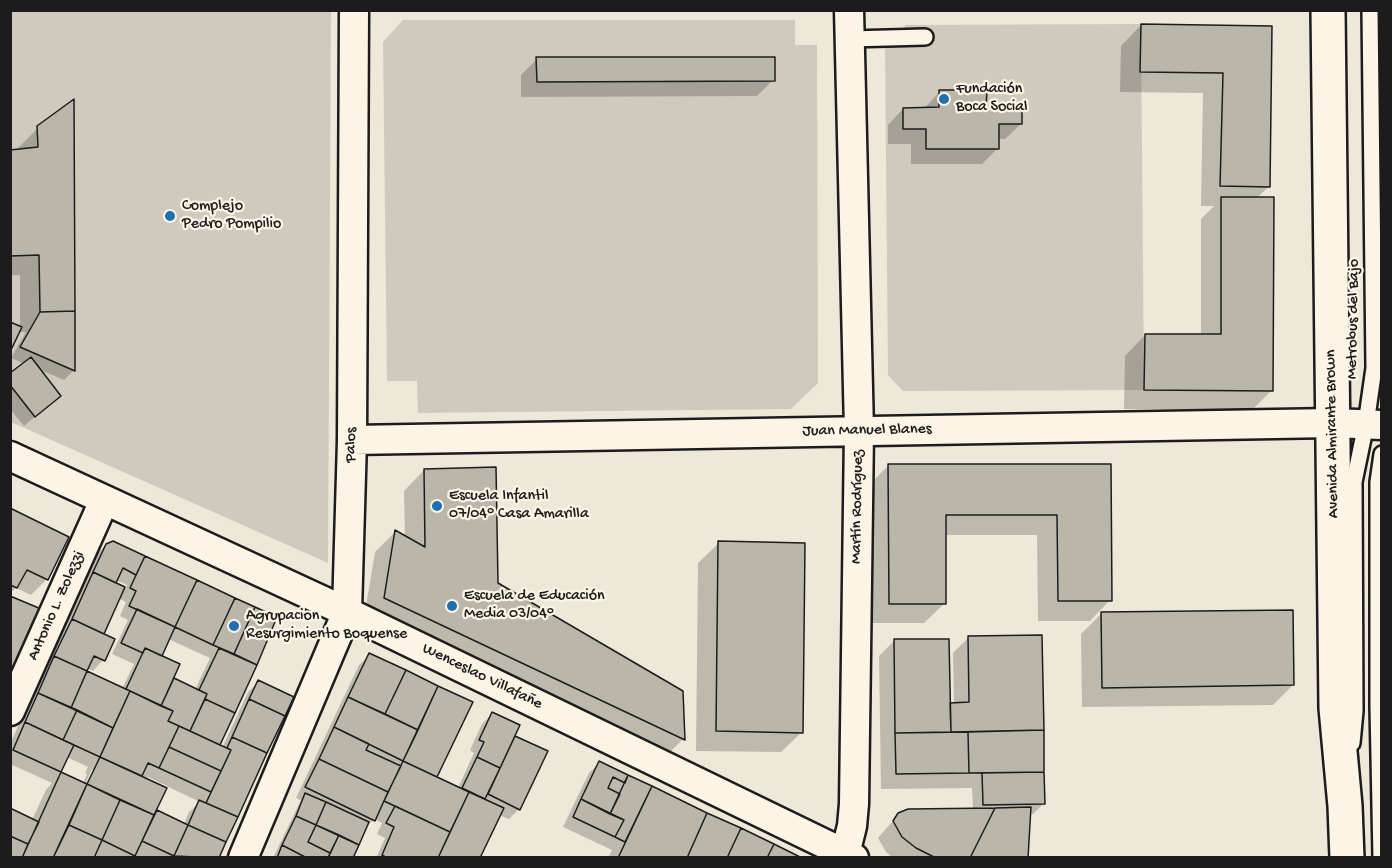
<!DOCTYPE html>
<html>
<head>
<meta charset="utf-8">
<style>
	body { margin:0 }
	#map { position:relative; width:1392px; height:868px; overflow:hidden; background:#eee8d9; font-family:"Gochi Hand",sans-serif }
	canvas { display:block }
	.frame { position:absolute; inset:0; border:12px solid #1c1c1c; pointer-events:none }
</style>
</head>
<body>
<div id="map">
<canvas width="1392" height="868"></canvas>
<div class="frame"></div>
</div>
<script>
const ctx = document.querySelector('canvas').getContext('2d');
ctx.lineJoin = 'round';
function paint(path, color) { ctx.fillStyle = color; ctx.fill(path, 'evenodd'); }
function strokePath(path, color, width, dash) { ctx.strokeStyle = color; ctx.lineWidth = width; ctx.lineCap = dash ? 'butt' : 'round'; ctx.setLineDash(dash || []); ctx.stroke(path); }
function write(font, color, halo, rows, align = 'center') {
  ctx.font = font + ' "Gochi Hand",sans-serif'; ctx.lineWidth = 4.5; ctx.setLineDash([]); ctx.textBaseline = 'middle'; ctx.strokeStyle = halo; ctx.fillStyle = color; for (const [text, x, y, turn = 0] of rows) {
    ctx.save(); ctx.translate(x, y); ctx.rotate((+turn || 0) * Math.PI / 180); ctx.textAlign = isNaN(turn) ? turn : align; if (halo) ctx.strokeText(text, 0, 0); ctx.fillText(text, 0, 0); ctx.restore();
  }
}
paint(new Path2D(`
	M11,11h320l-3,552 -317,-141z
	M403,20h392v25h22l1,338 -27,26 -373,4 -1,-32h-30l-4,-339z
	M1141,24l3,366 -241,1 -15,-16 -3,-328h20v-22z`), '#cfcabd');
paint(new Path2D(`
	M1141,25l130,3 -2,158 -13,13 16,191 -20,20 -128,-1 1,-53 20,-21 56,1v-117l13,-13h-13l2,-113 -83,-1 1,-46z
	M537,59l236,21 -16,16 -236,1v-22z
	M940,91l45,19 36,14 -16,15h-8v10l-15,15h-71v-20h-23v-19l15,-16h21z
	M38,128l36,242 -10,10 -26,-11 21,27 -35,30 -14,-17v-34l15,-11 -14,-6 15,-26h-8l2,-4v-53h-10v-124h8v-3z
	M1109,465l1,135 -20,21h-52l-1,-86h-93l1,68 -21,20h-55l-1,-137 20,-20z
	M424,470l73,114 185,108 1,47 -20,20 -299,-141 11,-66 20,-20 10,5 -1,-46z
	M10,510l37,69 -16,16 -15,-7 -6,5z
	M113,543l162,75 -57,128 4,2 26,-56 10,-10 34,15 -75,161h-162l40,-87 -3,-2 -40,89h-42l22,-38 14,-30 6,-7 -42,-19v-20l85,-188 11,-11zM116,580l11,5 -2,4 -11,-5zM118,598l8,4 -6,14 8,4 -16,34 22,10 -12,25 -37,-17 2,-4 6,3 10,-11 10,-20 -11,-6zM168,639l42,19 -15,32 -23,-11 -12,-23zM67,757l21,10 -3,6 2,1 -4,10 -24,-11zM148,777l52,25 -11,10 -5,12 -29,-13 -10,-31z
	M719,543l83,189 -21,20 -85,-1 2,-188z
	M1101,614l192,71 -20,20 -191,2 -1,-73z
	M1041,636l2,168 -10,10h-4l-3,44h-133l-7,-6 -8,-14 21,-24 74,-5 -1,-21 -91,1 -2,-133 15,-15 55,63h5l-1,-51 16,-16z
	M370,655l101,48 -36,75 23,10 16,-35 -4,-3 12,-26 10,-10 21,23 33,15 -27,57 -10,10 -10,-4 -20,43h-103l9,-20 -8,-4 5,-11 -8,-4 -10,10 -12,27 3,2h-82l28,-58 -5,-2 63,-133z
	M599,763l200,95h-191l4,-8 -49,-23 26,-54z`), '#0003');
const building = new Path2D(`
	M1141,24l131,2 -2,161 -50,-1 3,-113 -83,-1z
	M536,57h239v24l-238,1z
	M939,90h48l-1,18h36v16h-23v25h-73v-20h-23v-21l36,-1z
	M74,99l1,212 -35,1 -1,-57 -29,1v-106l28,-3 -1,-21z
	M1221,197h53l-1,194 -129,-1 1,-56h76z
	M75,311v60l-55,-24 20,-35z
	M10,322l12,5 -12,25z
	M31,357l30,39 -26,21 -25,-32v-12z
	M888,464h223l1,137h-54l-1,-86h-111v89h-57z
	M496,467l2,116 185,108 2,49 -301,-142 11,-68 30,17 -1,-78z
	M10,508l59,29 -21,43 -21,-10 -10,18 -7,-3z
	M113,541l32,15 -9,19 -13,-7 -7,15 -23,-11 13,-28z
	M718,541l87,2 -2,190 -87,-2z
	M145,556l52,24 -22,47 -46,-21 7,-15 -6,-3z
	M93,572l32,15 -21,47 -32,-15z
	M197,580l38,18 -22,47 -38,-18z
	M10,596l36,15 -36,79z
	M235,598l20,9 -21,47 -21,-9z
	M255,607l22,10 -20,48 -23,-11z
	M137,609l38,18 -13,29 -17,-8 -2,5 -22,-10z
	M1293,610l1,75 -192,3 -1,-76z
	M72,619l43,20 -10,22 -11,-5 -7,15 -33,-15z
	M1042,635l2,95 -93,2 -1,-29 19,-1 -1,-66z
	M894,639h55l2,93 -56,1z
	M145,648l35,16 -19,42 -35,-17z
	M219,648l38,17 -22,48 -30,-14 2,-5 -8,-4z
	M369,653l37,17 -21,44 -37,-17z
	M54,656l33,15 -16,37 -33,-15z
	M406,670l32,16 -20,44 -33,-16z
	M87,671l43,20 -17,37 -42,-20z
	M174,678l33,16 -17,37 -22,-10 5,-10 -12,-5z
	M258,680l36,17 -9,19 -36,-17z
	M438,686l35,16 -36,75 -34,-16z
	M130,691l43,20 -5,10 11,5 -20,42 -11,-5 -6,13 -42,-19z
	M38,693l39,17 -14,30 -38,-18z
	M348,697l70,33 -15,31 -69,-34z
	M205,699l30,14 -15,32 -30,-14z
	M249,699l36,17 -18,37 -35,-16z
	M77,710l36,18 -13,29 -37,-17z
	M492,712l28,13 -20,43 -23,-11 7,-15 -5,-2z
	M25,722l49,23 -13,27 -48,-22z
	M179,726l52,24 -10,21 -52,-24z
	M334,727l35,17 -3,6 35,16 -13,26 -69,-33z
	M1044,730v42l-75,1 -1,-41z
	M968,732l1,41 -73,1 -1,-41z
	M515,736l33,15 -28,59 -32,-16z
	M232,737l35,16 -29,64 -32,-14 25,-53 -4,-2z
	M169,747l52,24 -10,21 -52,-24z
	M100,757l67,31 -13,27 -67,-31z
	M477,757l23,11 -15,31 -23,-11z
	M319,759l69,33 -13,29 -70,-34z
	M403,761l66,31 -19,40 -66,-31z
	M599,761l29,14 -3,8 -12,-6 -5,11 12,6 -10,20 -29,-15z
	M61,772l26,12 -34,74h-31z
	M1044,772l1,32 -62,1 -1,-32z
	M628,775l24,11 -27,56 -10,-5 9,-17 -14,-6z
	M87,784l33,16 -18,40 -33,-15z
	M652,786l55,27 -20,45h-69z
	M469,792l35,16 -24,50h-42z
	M305,793l21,9 -10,23 -20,-9z
	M581,799l43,21 -9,17 -42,-20z
	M120,800l34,15 -19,41 -33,-16z
	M199,800l39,17 -12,25 -38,-17z
	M326,802l43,20 -10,23 -43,-20z
	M395,806l55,26 -12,26h-51l-5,-3 12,-28 -8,-4z
	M1031,807l-3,51h-58l25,-50z
	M10,808l29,14 -11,22 -18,-8z
	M995,808l-25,50h-34l-20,-10 -14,-11 -9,-16 5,-8 10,-4z
	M157,810l31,15 -14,31 -32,-15z
	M707,813l34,15 -14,30h-40z
	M296,816l20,9 -8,17 22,11 -2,5h-21l-25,-13z
	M69,825l33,15 -8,18h-41z
	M188,825l38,17 -7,16 -45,-2z
	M316,825l23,10 -9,18 -22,-11z
	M741,828l33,16 -7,14h-40z
	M339,835l20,10 -6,13h-25z
	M10,836l18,8 -6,14h-12z
	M102,840l33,16 -1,2h-40z
	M142,841l32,15 -1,2h-39z
	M774,844l28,14h-35z
	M282,845l25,13h-30z`);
paint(building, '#bab6aa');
strokePath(building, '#1c1c1c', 1.5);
const lane = new Path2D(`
	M850,39l75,-2
	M1352,743l3,-32 -1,-229 12,-58 8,-56 -4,-358
	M1381,858l-3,-152v-224l4,-28`);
const street = new Path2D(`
	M352,440l980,-17 50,2
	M10,456l337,156 507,246
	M10,711l94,-210
	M243,858l104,-246 5,-172 2,-430
	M844,858l8,-32 2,-22 5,-373 -10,-421`);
const secondary = new Path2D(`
	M1328,10l8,698 9,98 2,52`);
strokePath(lane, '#1c1c1c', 20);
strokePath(street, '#1c1c1c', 33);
strokePath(secondary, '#1c1c1c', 38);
strokePath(lane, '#fcf5e5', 15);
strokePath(street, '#fcf5e5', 28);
strokePath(secondary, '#fcf5e5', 33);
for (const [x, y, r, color] of [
	[944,99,6,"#1f6fb2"],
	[170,216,6,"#1f6fb2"],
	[437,506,6,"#1f6fb2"],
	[452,606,6,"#1f6fb2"],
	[234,626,6,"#1f6fb2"]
]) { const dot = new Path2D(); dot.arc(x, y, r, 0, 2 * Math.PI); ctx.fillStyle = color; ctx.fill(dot); strokePath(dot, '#fcf5e5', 2); }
write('16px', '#1c1c1c', '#fcf5e5', [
	["Fundación",956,90],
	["Boca Social",956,108],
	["Complejo",182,207],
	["Pedro Pompilio",182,225],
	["Escuela Infantil",449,497],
	["07/04° Casa Amarilla",449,515],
	["Escuela de Educación",464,597],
	["Media 03/04°",464,615],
	["Agrupacion",246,617],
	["Resurgimiento Boquense",246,635]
], 'left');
write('16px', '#1c1c1c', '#fcf5e5', [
	["Metrobus del Bajo",1354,319,-89],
	["Juan Manuel Blanes",867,431,-1],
	["Avenida Almirante Brown",1333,434,-91],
	["Palos",352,445,-89],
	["Martín Rodríguez",858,507,-89],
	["Antonio L. Zolezzi",57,606,-66],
	["Wenceslao Villafañe",482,677,26]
]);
</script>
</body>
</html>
